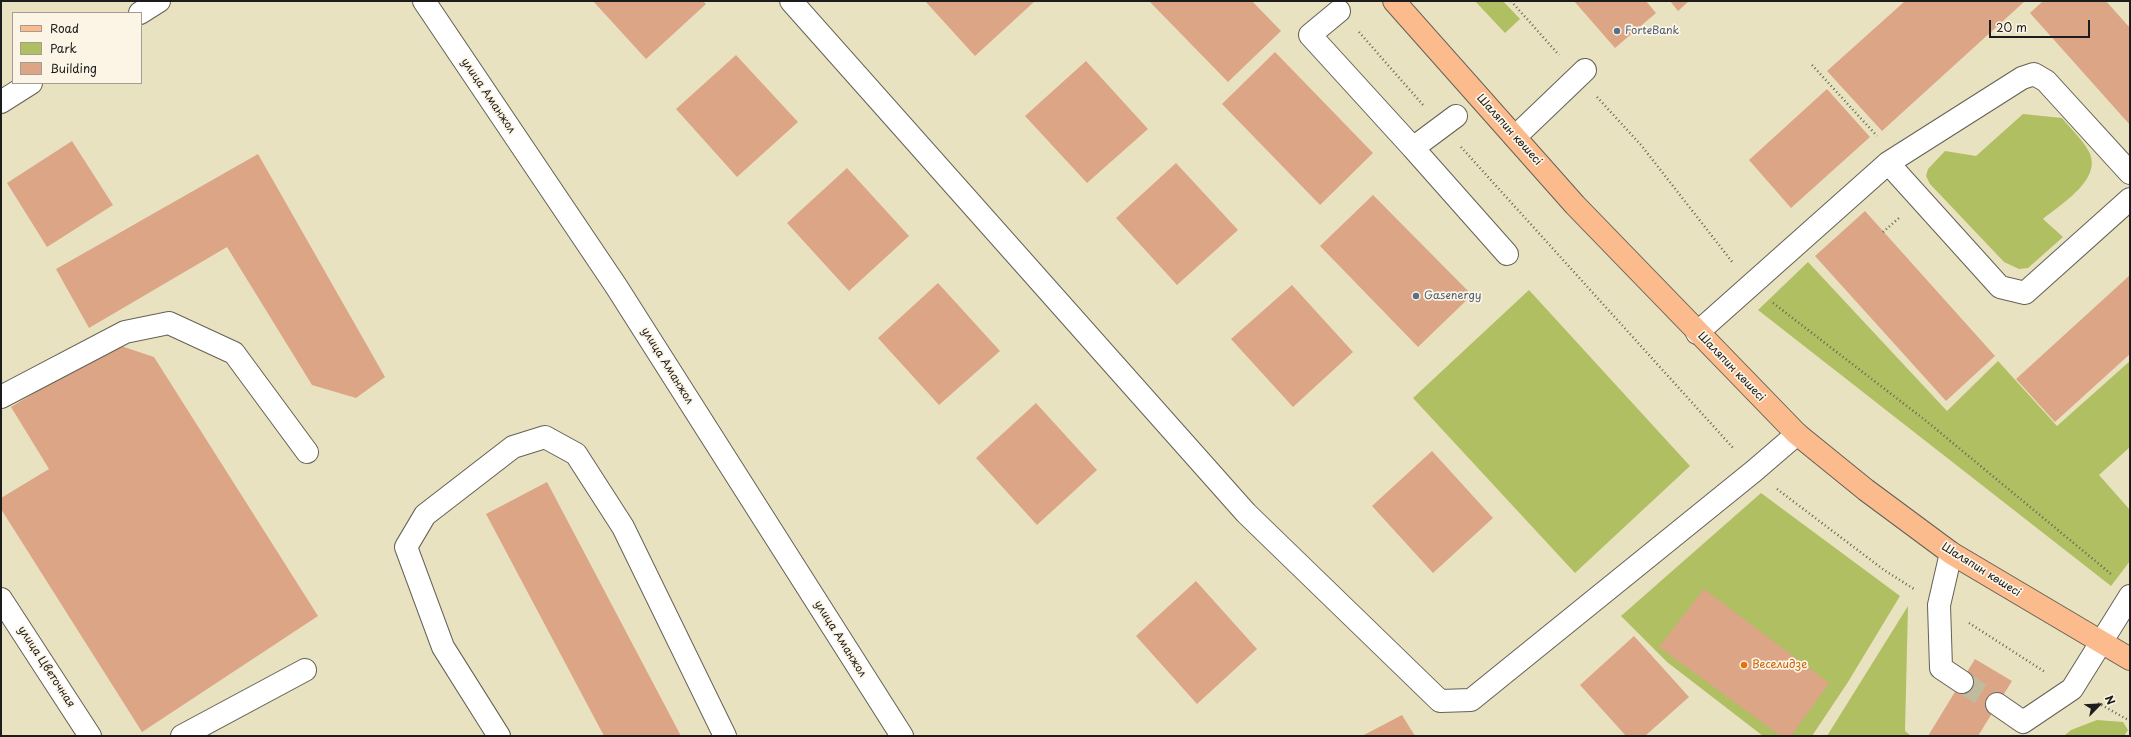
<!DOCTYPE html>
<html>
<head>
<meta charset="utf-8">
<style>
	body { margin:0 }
	#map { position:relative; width:2131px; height:737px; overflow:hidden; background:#e9e2c0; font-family:"Playpen Sans",sans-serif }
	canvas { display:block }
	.frame { position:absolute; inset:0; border:2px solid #1c1c1c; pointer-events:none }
	.legend { position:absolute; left:12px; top:12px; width:130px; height:72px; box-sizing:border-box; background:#fcf5e5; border:1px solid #a29e95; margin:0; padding:5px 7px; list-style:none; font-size:12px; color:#1c1c1c }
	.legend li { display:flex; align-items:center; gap:8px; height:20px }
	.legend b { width:20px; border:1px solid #a29e95 }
	.north { position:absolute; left:2079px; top:685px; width:40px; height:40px; -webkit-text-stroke:3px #fcf5e5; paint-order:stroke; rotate:66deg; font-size:11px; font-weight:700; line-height:16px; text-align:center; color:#1c1c1c }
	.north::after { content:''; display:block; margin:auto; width:14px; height:18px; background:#1c1c1c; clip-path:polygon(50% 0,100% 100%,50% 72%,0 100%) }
	.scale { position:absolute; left:1989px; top:20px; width:101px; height:18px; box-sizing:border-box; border:2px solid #1c1c1c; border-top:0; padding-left:5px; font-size:12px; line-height:14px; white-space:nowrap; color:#1c1c1c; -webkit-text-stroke:3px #fcf5e5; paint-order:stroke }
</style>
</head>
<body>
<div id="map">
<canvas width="2131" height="737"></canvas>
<div class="frame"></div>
<ul class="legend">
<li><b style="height:5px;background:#fbbb8d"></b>Road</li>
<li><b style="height:11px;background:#afbf62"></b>Park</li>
<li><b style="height:11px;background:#dca586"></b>Building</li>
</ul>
<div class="north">N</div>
<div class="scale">20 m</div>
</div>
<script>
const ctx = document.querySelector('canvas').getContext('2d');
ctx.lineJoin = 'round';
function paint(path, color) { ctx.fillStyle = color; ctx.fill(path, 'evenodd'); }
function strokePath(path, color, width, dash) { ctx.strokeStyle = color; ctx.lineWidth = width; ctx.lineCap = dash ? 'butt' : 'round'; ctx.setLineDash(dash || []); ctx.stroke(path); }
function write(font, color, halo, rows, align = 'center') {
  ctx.font = font + ' "Playpen Sans",sans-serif'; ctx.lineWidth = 3.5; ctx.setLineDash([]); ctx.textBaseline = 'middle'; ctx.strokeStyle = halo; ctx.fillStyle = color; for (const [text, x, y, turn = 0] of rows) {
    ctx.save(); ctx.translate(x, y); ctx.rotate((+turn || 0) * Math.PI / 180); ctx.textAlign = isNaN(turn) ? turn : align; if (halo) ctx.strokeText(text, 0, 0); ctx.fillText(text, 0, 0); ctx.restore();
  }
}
paint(new Path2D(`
	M1475,1h28l17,18 -15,14z
	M2023,114l39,4c8,10 19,20 26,32 17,28 -27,54 -45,69l20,18 -35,31 -9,1 -15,-7 -74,-78 -4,-8 2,-7 17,-18 31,5z
	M1808,262l139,149 51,-50 59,65 73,-65v86l-31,28 31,35v51l-19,25 -353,-276z
	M1529,290l161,176 -115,107 -162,-175z
	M1761,493l139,103 -52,86 -36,54h-49l-96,-74 -46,-46z
	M1908,606l-3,125 6,5h-84z
	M2097,720l26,2 5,8 -4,6h-60l7,-6z`), '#afbf62');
paint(new Path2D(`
	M593,1h110l3,3 -60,55z
	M925,1h110l-60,55z
	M1149,1h103l29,30 -53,51z
	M1574,1h72l10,12 -41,35z
	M1670,1h19l-11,10z
	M1905,1h120l-143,130 -55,-60z
	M2043,1h63l24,27v97l-100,-112z
	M1275,52l98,101 -53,52 -98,-101z
	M736,55l62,67 -61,55 -61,-68z
	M1086,61l62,68 -61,54 -62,-67z
	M1827,89l43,48 -79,71 -42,-48z
	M72,141l41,64 -66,42 -40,-64z
	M258,154l127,223 -29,21 -44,-13 -85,-138 -138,81 -33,-59z
	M1176,163l62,67 -61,55 -61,-67z
	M847,168l62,68 -60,55 -62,-68z
	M1373,195l99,100 -54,52 -98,-101z
	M1865,211l130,145 -49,45 -131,-145z
	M2130,275v79l-75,68 -39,-43z
	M938,283l62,68 -61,54 -61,-67z
	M1292,285l61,67 -60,55 -62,-68z
	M115,344l39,13 164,259 -176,116 -141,-223v-11l48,-29 -38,-62z
	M1036,403l61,67 -60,55 -61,-67z
	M1432,451l61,67 -60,55 -61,-67z
	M547,482l134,254h-77l-118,-222z
	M1196,581l61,68 -60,55 -61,-68z
	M1704,589l125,94 -38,53h-10l-122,-89z
	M1634,636l55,61 -44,39h-19l-46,-51z
	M1975,659l37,22 -34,55h-50z
	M1402,715l13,21h-53z`), '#dca586');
strokePath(new Path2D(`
	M1962,682l35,22`), '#c0ba9f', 22, [22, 11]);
const minor = new Path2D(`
	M424,1l192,285 286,450
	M791,1l455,512 194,188 31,-1 283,-229 43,-37
	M1339,11l-29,24 103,113
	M140,13l19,-12
	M1,102l30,-19
	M1456,116l-43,32 94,106
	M1515,137l70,-67
	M1888,163l134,-85 12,-4 12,7 84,92
	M1697,333l191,-170 112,124 25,6 105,-94
	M1,397l124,-65 44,-9 65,30 73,99
	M1951,553l-12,52 2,63 21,14
	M1,599l89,137
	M1997,704l26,18 49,-33 58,-93
	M182,736l123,-66
	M499,736l-56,-89 -37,-100 19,-32 88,-68 32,-10 31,17 47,73 102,209`);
const major = new Path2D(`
	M1394,1l181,204 222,229 69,56 85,63 179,106`);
strokePath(minor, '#646155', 24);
strokePath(major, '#646155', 24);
strokePath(new Path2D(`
	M1511,1l48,54
	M1359,32l64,73
	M1812,65l65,71
	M1597,97l44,48 92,118
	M1461,147l273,302
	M1883,232l16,-14
	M1773,303l152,117 186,154
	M1777,489l107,81 30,19
	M1969,623l76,49
	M2098,703l32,18`), '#646155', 2.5, [1, 3]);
strokePath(minor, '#fff', 22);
strokePath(major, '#fbbb8d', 22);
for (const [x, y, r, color] of [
	[1617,31,4,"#5c6f8a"],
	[1416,296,4,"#5c6f8a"],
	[1744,665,4,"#e8710a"]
]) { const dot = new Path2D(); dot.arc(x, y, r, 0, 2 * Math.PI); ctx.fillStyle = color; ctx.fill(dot); strokePath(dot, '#fcf5e5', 1.5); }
write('11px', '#4e5e75', '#fcf5e5', [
	["ForteBank",1625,31],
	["Gasenergy",1424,296]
], 'left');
write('11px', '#1c1c1c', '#fcf5e5', [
	["улица Аманжол",488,96,56],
	["Шаляпин көшесі",1509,130,48],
	["улица Аманжол",667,366,58],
	["Шаляпин көшесі",1731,367,46],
	["Шаляпин көшесі",1981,570,32],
	["улица Аманжол",840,639,58],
	["улица Цветочная",46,667,57]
]);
write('11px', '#c56008', '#fcf5e5', [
	["Веселидзе",1752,665]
], 'left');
</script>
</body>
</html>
